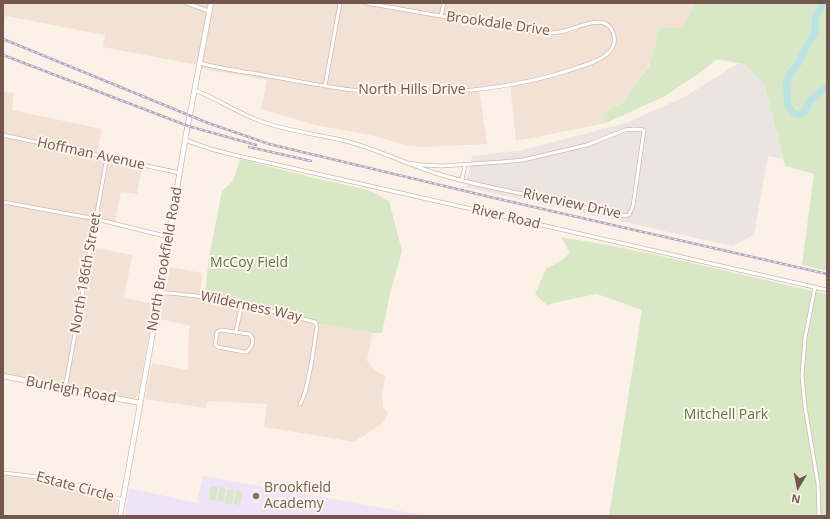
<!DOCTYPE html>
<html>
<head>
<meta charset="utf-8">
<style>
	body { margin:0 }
	#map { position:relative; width:830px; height:519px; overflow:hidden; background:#fbf1e6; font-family:"Open Sans",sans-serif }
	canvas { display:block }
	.frame { position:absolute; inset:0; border:4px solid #73564c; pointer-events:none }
	.north { position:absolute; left:778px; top:467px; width:40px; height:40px; -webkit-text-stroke:3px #fef5ed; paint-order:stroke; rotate:190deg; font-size:11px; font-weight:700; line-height:16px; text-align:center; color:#73564c }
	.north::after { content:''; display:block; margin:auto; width:14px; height:18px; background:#73564c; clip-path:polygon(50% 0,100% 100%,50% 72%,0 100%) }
</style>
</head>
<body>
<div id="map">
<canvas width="830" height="519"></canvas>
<div class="frame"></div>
<div class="north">N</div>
</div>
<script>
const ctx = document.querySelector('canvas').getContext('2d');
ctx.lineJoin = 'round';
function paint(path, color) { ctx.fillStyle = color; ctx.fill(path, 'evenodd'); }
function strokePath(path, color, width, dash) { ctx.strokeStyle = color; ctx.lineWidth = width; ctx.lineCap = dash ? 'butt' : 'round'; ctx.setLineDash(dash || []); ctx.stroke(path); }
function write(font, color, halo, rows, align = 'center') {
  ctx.font = font + ' "Open Sans",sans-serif'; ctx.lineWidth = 4; ctx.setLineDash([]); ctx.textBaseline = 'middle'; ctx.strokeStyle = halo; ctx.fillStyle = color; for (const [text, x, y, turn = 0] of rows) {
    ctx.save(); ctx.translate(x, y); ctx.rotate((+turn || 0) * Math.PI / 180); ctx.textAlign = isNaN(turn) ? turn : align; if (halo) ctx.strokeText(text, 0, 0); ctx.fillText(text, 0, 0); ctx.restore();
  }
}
paint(new Path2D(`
	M3,3h205l-11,62 -94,-18 2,-12 -99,-19 -3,13z
	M213,3h482l-12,25 -23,-1 -11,38 -27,38 -19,10 3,10 -90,18 -6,-57 -31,4 8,56 -62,3 -17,-1 -37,-11 -56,-10 -54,-16 6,-29 -65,-11z
	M3,91l11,2 -2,17 90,19 -6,29 46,10 -5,26 -16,-2 -6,30 -22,-5 -5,29 44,9 -8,43 30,6 -15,87 -3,7 -6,1 -127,-24z
	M170,267l32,6 -2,26 22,2 86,21 64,11 -5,28 7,9 11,6 -3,19 1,12 5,6 -5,10 -29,19 -90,-15 3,-23 -59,-3 -3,7 -60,-9 7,-36 36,7v-28l2,-16 -30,-7z
	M3,476l19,1 48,10 47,14 1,4 -2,11h-113z`), '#f2e2d5');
paint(new Path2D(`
	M739,63l6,1 20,22 18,73 -15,-3 -14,79 -22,11 -266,-59 6,-31 51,-6 103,-27 60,-27z`), '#ece4e0');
paint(new Path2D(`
	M203,476l225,40h-303l4,-28 68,15z`), '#eee3f7');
paint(new Path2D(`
	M695,3h132v268l-25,-6 12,-91 -29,-8 -20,-80 -20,-22 -28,-5 -19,15 -33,22 -59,27 -3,-10 19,-10 27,-37 11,-39 23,1z
	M240,159l66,17 62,14 21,11 13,50 -12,43 -8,39h-10l-53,-9 -8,-5 -105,-23 -1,-3 4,-36 13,-66 11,-10z
	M561,237c90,14 178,38 266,57v222h-218l33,-206 -45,-16 -35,7 -15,4 -12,-11 11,-25 16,-9 8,-7z
	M211,486l7,1 -3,14 -6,-2z
	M220,487l6,2 -3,13 -6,-1z
	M228,489l6,1 -2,14 -7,-1z
	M236,490l7,2 -3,13 -6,-1z`), '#d8e8c6');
strokePath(new Path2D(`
	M823,3l-8,15v16l-8,11 -9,19 -8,9 -4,8 2,24 5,8 7,2 5,-3 5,-11 17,-15`), '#bce3e4', 7);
const street = new Path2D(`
	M186,3l23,8
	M441,16l3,-13
	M200,63c24,7 49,9 74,14 30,5 60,12 90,14 69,6 150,-1 215,-24 13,-4 39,-12 35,-31 -6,-27 -38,-6 -55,-4 -11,2 -21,1 -33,-1l-160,-28
	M325,86l15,-83
	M195,90c22,9 43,23 65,31 29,11 60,13 89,21 27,7 53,20 80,29 38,13 78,19 117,28 15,4 30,6 45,10 13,3 24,8 38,6l4,-9 11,-76 -9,-1 -10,1 -38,15 -64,15 -22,2 -59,4 -20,-1 -14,-2
	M3,135l177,38
	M185,140l26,9 23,6 593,135
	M462,180l3,-15
	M3,202l93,17 73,18
	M815,287l-10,51 -3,38 3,31 13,77 1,32
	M160,293h9l55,6 91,23 2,4c-3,18 -8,65 -17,78
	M221,330l28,4c7,6 3,12 -2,18h-3l-26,-5 -3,-2 2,-13z
	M236,332l6,-29
	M65,389l42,-232
	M3,473c24,2 49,6 73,12 16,4 31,11 47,15`);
const secondary = new Path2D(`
	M3,376l137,27
	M120,516l36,-201 29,-175 26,-137`);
strokePath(street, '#cebab0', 4.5);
strokePath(secondary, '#d1b9ae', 6);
strokePath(street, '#fff', 3);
strokePath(secondary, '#fff', 4.5);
const rail = new Path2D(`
	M3,39l205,84 61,21 221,53 337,77
	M3,55l185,71 68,19
	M249,147l62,14`);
strokePath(rail, '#b2a5c4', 2.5);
strokePath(rail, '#fef5ed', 1, [3]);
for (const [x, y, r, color] of [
	[256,496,4,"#8d6e63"]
]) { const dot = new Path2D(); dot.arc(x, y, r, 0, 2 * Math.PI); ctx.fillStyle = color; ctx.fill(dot); strokePath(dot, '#fef5ed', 1.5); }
write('14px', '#73564c', '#fef5ed', [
	["Brookdale Drive",498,24,8],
	["North Hills Drive",412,90],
	["Hoffman Avenue",91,154,12],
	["Riverview Drive",572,204,12],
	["River Road",506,217,13],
	["North Brookfield Road",165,259,-80],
	["North 186th Street",86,273,-80],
	["Wilderness Way",251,307,12],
	["Burleigh Road",71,390,11],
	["Estate Circle",75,487,15]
]);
write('14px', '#5a7845', '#fef5ed', [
	["McCoy Field",249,263],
	["Mitchell Park",726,415]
]);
write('14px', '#785e54', '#fef5ed', [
	["Brookfield",264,488],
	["Academy",264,504]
], 'left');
</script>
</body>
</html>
